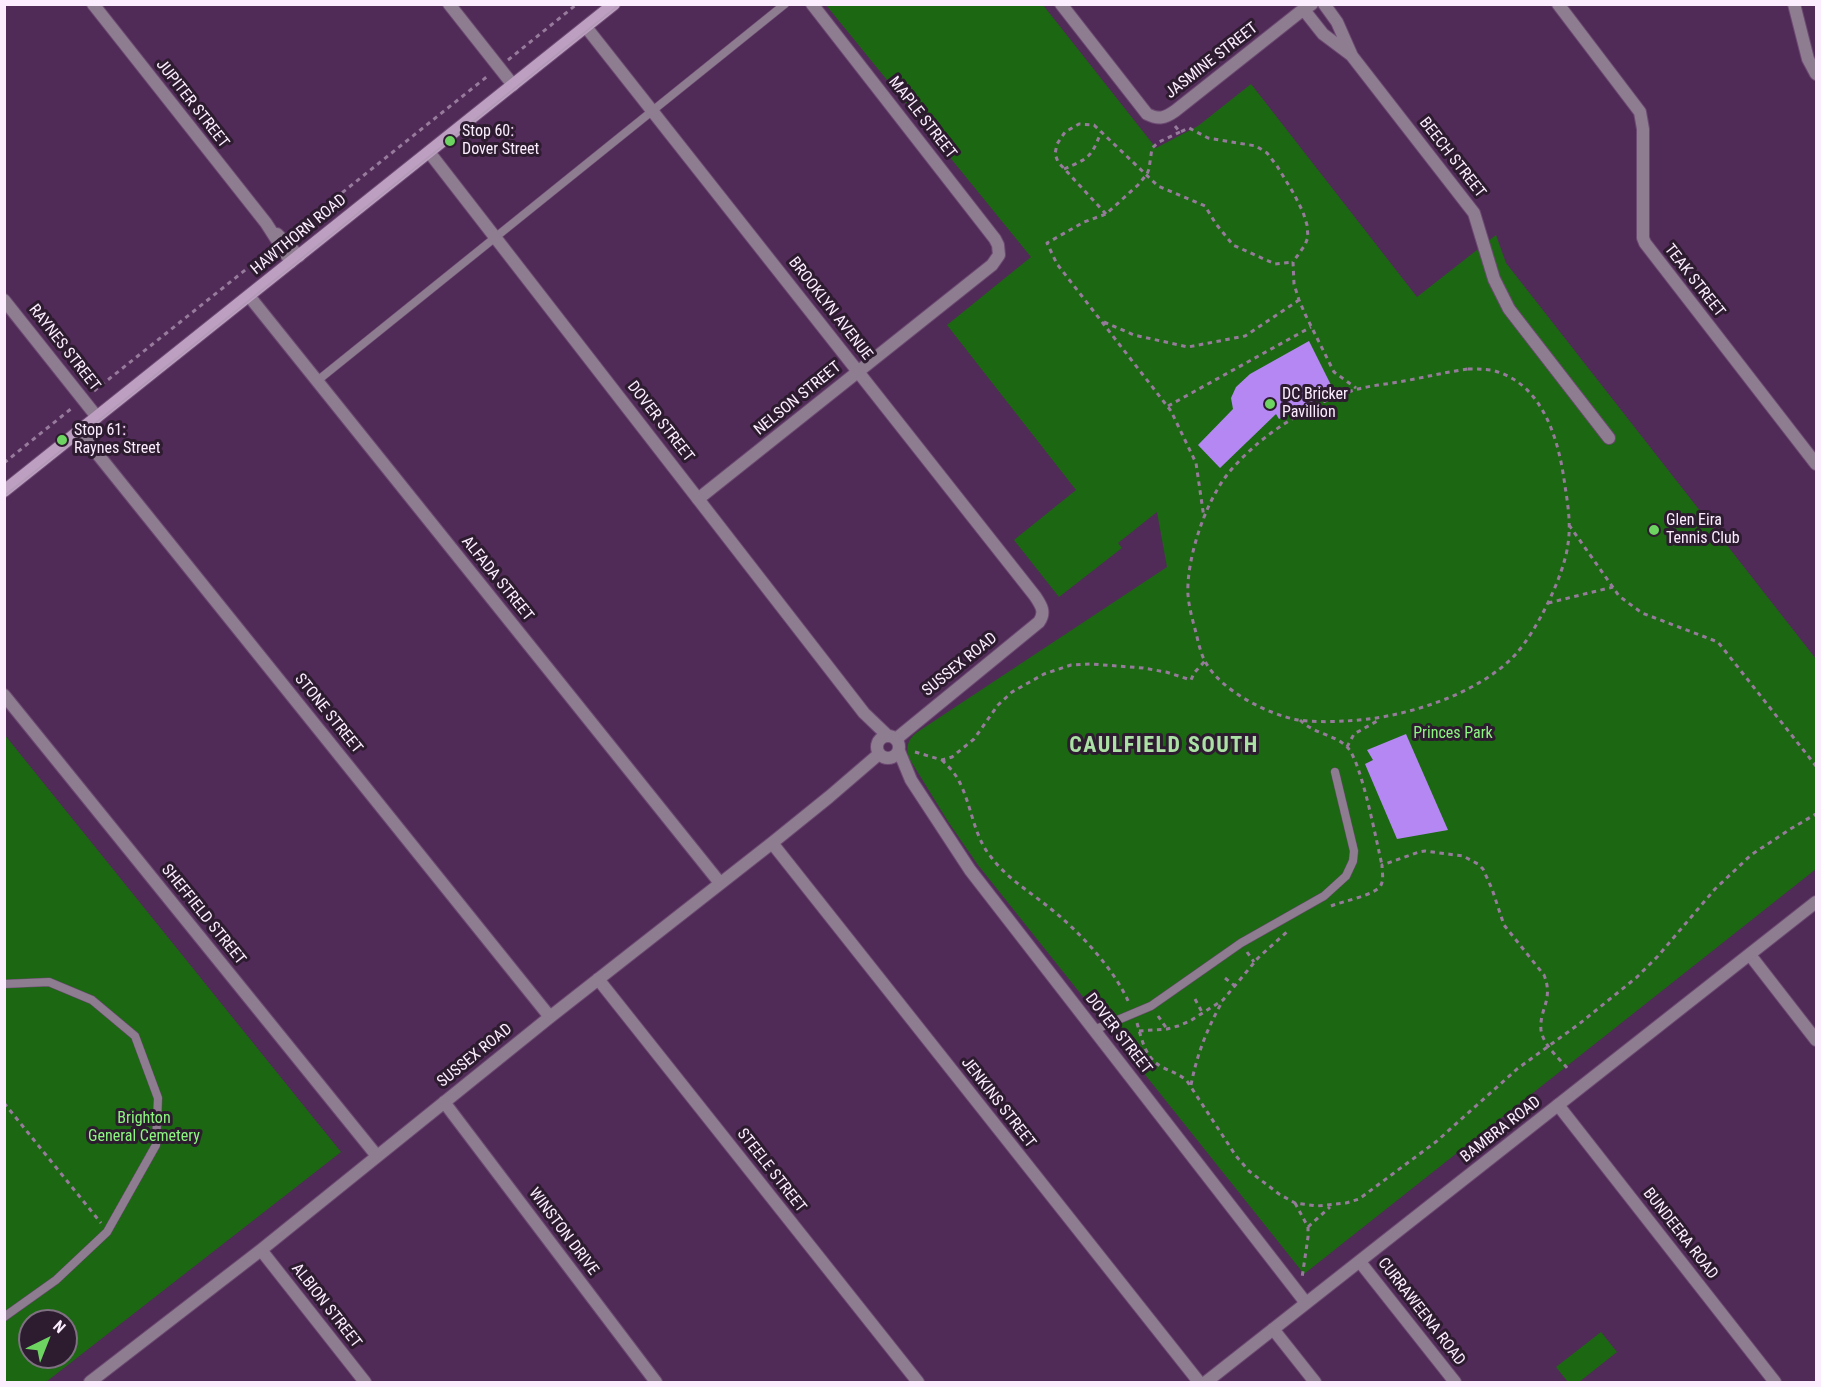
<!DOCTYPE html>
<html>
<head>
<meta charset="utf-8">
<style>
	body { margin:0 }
	#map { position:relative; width:1821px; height:1387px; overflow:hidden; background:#512b57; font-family:"Roboto Condensed",sans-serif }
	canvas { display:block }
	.frame { position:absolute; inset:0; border:6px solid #fbedfe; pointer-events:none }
	.north { position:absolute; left:18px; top:1309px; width:60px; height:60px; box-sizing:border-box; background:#2d1c30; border:2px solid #7f7082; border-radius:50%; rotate:43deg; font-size:16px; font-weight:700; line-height:24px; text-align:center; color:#fbedfe }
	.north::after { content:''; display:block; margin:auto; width:21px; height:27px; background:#6dd361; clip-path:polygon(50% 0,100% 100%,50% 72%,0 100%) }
</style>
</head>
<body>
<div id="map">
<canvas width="1821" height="1387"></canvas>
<div class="frame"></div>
<div class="north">N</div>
</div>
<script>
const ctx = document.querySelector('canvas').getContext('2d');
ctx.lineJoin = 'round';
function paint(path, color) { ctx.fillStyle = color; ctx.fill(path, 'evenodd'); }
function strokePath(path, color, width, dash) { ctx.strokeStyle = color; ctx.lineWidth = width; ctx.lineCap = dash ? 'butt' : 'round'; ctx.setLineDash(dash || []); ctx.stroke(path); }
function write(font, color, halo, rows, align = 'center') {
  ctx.font = font + ' "Roboto Condensed",sans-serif'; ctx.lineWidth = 6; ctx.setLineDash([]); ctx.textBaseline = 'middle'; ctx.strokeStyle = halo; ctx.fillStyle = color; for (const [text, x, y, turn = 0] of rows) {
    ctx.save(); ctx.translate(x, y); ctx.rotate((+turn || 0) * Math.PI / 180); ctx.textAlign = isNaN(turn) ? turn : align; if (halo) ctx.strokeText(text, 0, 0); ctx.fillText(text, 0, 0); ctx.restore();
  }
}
paint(new Path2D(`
	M826,5h217l113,143 42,-22 53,-42 166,213 79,-62 10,28 310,396v210l-512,405 -326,-409 -29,-42 -40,-65c-3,-11 -2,-17 7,-25l251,-166 -10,-55 -39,31 4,5 -63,49 -45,-57 62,-50 -129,-165 84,-68z
	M4,734l337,418 -295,230h-41zM30,1321h36v36h-36z
	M1601,1332l16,20 -38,30h-11l-12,-15z`), '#1c6712');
paint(new Path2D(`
	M1309,341l25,50 -55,28 -3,-5 -56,54 -22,-23 35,-36 -2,-11 5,-11 14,-13z
	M1406,734l42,96 -51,9 -32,-75 8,-4 -6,-10z`), '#b487f3');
const service = new Path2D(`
	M317,381l468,-377
	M4,984l45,-2 43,18 43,36 23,62 -2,47 -49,87 -51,48 -52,37
	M1094,1030l57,-24 90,-63 83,-47 22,-20 7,-15 1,-10 -19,-79`);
const minor = new Path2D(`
	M93,4l173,219 25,39
	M1061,4l86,110c12,6 18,4 28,-3l125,-99 12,-8
	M1324,4l13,18 15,34 122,157 20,66 15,30 100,129
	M1558,4l82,108 3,17v109l2,5 171,221
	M1794,4l14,55 8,15
	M1304,10l19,24 28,21
	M586,27l449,569c6,9 11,16 4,26l-143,117
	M277,234l22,22
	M249,296l471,587
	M4,300l93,117
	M79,431l471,586
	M698,499l294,-234 7,-10 -1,-10 -3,-6 -183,-235
	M4,695l373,461
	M772,843l427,539
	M1750,955l66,85
	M598,979l320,403
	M444,1102l212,280
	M1558,1105l217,277
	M261,1250l104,132
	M1360,1262l95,120
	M90,1382l171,-132 289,-233 222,-174 57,-46 50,-43`);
const tertiary = new Path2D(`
	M449,4l64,81
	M429,152l435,561 24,23
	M877 747a11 11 0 1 1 22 0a11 11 0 1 1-22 0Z
	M899,751l12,29 59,90 336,433
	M1273,1329l42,53
	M1206,1382l610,-480`);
const secondary = new Path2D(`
	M4,491l610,-487`);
strokePath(service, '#6c4a72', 9);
strokePath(minor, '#6c4a72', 14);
strokePath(tertiary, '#6c4a72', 14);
strokePath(secondary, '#6c4a72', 14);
strokePath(new Path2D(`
	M508,60l69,-56
	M1175,126l5,6 9,-4 19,10 48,8 11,7 10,13 17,28 9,18 4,13 1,12 -3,8 -12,17 1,22 5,16 6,14 29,58 22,16
	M1180,132l-21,10 -7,6 -3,21 -2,5 -9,11 -32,29 -22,8 -37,21 10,21 114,147 25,52 8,55
	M1064,169c25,-11 27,-11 37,-37
	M1106,214l-48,-52 -3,-8 2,-10 8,-12 14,-8 15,1 64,61 47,20 11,18 17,21 42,19 18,-2
	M293,232l196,-157
	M1104,322l30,13 54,12 57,-11 54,-36
	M1468,369c8,0 15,0 23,1 52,12 68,70 74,116 3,19 6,39 3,58 -4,32 -31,86 -52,110 -39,42 -116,65 -171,67 -15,1 -32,1 -47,-1 -31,-6 -76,-29 -92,-57 -6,-10 -8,-23 -11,-34 -3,-11 -6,-22 -7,-34 -2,-34 16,-88 36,-116 9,-13 21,-24 32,-34 25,-22 70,-48 102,-56 15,-4 31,-5 46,-8 22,-4 42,-9 64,-12z
	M94,391l175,-140
	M1168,406l143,-79
	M4,463l68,-55
	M1569,525l50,71 23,17 76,29 98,124
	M1548,603l65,-16
	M1300,720c3,3 7,6 11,8 12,7 27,9 37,20 14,16 28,92 34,117
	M1347,747l7,-13 25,-14
	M915,752l27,8 10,-3 22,-18 24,-34 14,-13 32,-18 27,-9 20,-1 52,4 23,4 25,8 3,-7 11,-12
	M942,760c6,6 13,13 17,21 13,25 14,54 32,76 15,20 36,33 55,48 30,23 68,63 83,98
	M1331,906c12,-5 45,-11 50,-21 3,-6 1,-14 1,-20l37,-13 6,-1 38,5 15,8 5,5 9,20 12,36 40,50c10,25 -5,34 -3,55 2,15 18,28 27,39
	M1247,952l7,10
	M1225,978l10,8
	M1195,999l8,15
	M1158,1016l9,13
	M1137,1023c5,17 8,35 25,44 9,5 18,7 25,14l49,75 13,15 30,23 16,9 22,3 29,-3 13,-4 78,-58 80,-72 62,-45 58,-47 21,-21 57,-67 36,-34 41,-27 24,-14
	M1139,1031l28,-2 11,-3 12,-5 33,-21 35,-42 31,-28
	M1191,1085c6,-31 16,-56 31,-83
	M4,1103l97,120
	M1295,1203l13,24v10l-6,41
	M1308,1227l22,-20`), '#977b9c', 3, [4.5, 4.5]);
strokePath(service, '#8e7c91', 8);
strokePath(minor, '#8e7c91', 12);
strokePath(tertiary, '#8e7c91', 12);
strokePath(secondary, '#bc9fc1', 12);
strokePath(new Path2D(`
	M4,496l616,-492`), '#b39bb7', 1.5);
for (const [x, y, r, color] of [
	[450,141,6,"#6dd361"],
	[1270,404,6,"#6dd361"],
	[62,440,6,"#6dd361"],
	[1654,530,6,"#6dd361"]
]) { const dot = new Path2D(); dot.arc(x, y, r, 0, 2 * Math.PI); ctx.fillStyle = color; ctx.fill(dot); strokePath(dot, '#2d1c30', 2); }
write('16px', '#fbedfe', '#2d1c30', [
	["JASMINE STREET",1212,61,-38],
	["JUPITER STREET",192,104,52],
	["MAPLE STREET",922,118,52],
	["BEECH STREET",1452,158,52],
	["HAWTHORN ROAD",299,235,-39],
	["TEAK STREET",1694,281,52],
	["BROOKLYN AVENUE",830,309,52],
	["RAYNES STREET",64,348,52],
	["NELSON STREET",798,399,-39],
	["DOVER STREET",660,422,52],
	["ALFADA STREET",497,579,51],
	["SUSSEX ROAD",960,665,-39],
	["STONE STREET",328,714,51],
	["SHEFFIELD STREET",203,915,51],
	["DOVER STREET",1118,1034,52],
	["SUSSEX ROAD",475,1056,-39],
	["JENKINS STREET",998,1103,52],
	["BAMBRA ROAD",1501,1130,-38],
	["STEELE STREET",771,1171,52],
	["WINSTON DRIVE",563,1232,53],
	["BUNDEERA ROAD",1680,1234,52],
	["ALBION STREET",326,1306,52],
	["CURRAWEENA ROAD",1421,1312,52]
]);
write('16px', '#fbedfe', '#2d1c30', [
	["Stop 60:",462,132],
	["Dover Street",462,150],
	["DC Bricker",1282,395],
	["Pavillion",1282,413],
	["Stop 61:",74,431],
	["Raynes Street",74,449],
	["Glen Eira",1666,521],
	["Tennis Club",1666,539]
], 'left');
write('16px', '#8bf77e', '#2d1c30', [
	["Princes Park",1453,734],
	["Brighton",144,1119],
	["General Cemetery",144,1137]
]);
ctx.letterSpacing = '1.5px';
write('bold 22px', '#abe1a4', '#2d1c30', [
	["CAULFIELD SOUTH",1164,746]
]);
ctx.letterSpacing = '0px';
</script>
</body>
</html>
